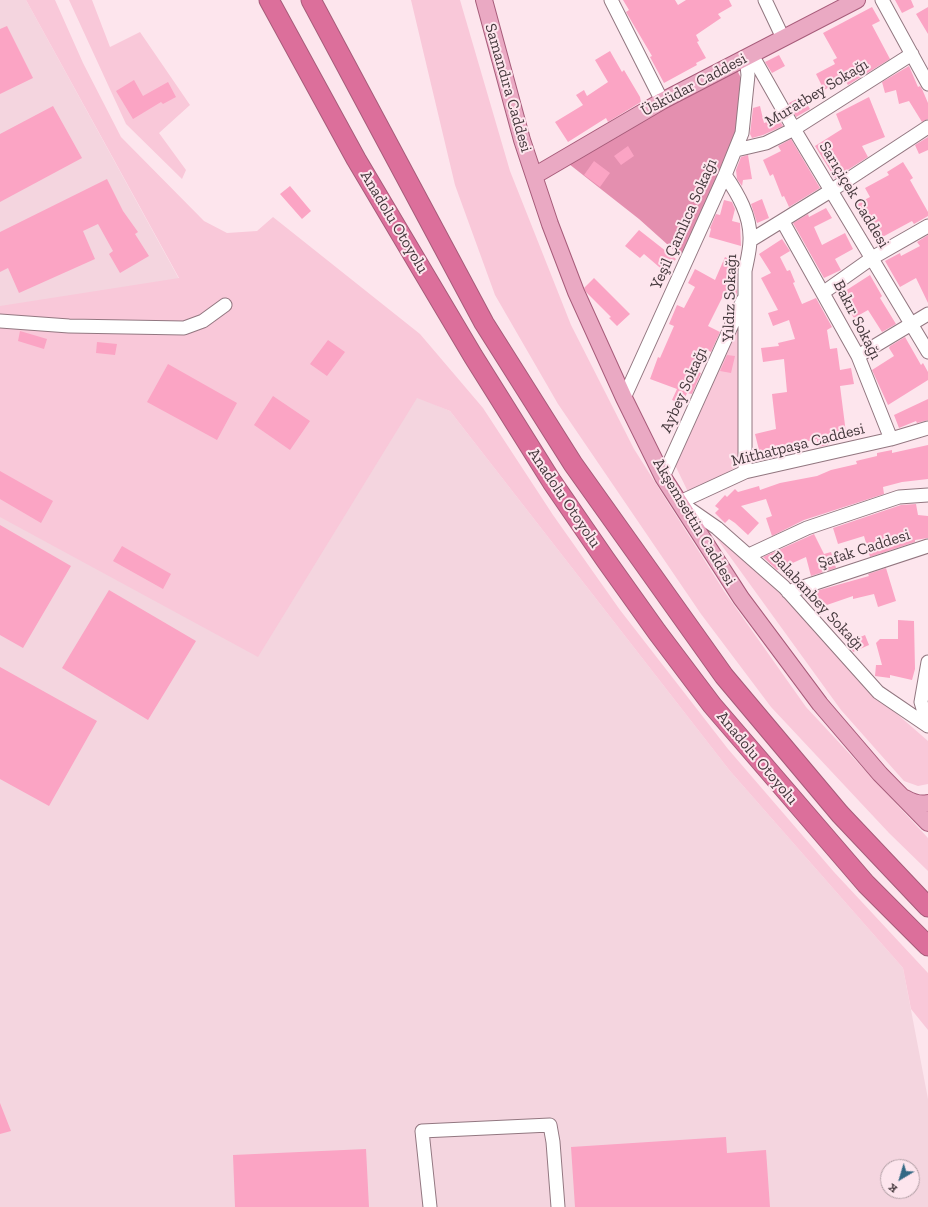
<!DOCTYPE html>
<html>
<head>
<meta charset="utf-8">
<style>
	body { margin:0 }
	#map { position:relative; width:928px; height:1207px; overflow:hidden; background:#fde5ed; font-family:"Zilla Slab",serif }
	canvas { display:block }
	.north { position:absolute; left:880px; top:1159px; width:40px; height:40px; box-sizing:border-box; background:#fde5ed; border:1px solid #b3a0a6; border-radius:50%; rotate:218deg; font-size:11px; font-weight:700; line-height:16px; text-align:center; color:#44383c }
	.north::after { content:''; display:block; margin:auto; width:14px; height:18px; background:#326884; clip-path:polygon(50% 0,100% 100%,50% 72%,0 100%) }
</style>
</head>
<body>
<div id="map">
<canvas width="928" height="1207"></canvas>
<div class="north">K</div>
</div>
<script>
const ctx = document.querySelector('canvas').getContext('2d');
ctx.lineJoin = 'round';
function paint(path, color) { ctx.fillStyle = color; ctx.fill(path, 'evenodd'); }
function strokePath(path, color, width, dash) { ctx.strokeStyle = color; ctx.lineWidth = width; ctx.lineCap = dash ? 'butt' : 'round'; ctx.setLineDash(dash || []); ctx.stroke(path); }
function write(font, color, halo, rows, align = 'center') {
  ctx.font = font + ' "Zilla Slab",serif'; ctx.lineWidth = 4; ctx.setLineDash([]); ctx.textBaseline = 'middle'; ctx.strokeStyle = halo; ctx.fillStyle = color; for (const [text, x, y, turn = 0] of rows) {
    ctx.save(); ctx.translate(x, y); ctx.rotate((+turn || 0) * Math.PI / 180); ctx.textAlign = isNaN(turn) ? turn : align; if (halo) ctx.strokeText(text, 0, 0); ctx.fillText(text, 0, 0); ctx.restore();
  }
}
paint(new Path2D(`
	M0,0h26l153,279 238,118 33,14 280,360 173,197 25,131v108h-928zM888,1167h24v24h-24z`), '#f4d5df');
paint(new Path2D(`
	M26,0h29l28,63 38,74 83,84 23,12 30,-2 16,-14 147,117 63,74 70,107 67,95 108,139 106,123 94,101v57l-17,-21 -8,-41 -173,-197 -280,-360 -33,-13 -159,259 -258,-140v-211l179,-28z
	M69,0h23l18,47 30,-15 50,73 -31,28 27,37 -4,9 -56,-55z
	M411,0h49l50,171 61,154 63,124 90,142 82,116 122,131v33l-39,-38 -118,-126 -70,-93 -143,-210 -63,-109 -40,-110z
	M738,321l1,144 -49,31 -15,-31z
	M718,535l69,60 86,98 55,48v43l-10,2 -14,-5 -63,-71 -126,-174z`), '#f9c8d9');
paint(new Path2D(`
	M736,68l5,10 -1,55 -53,129 -48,-43 -70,-55 92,-55z`), '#e48faf');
paint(new Path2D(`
	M623,0h52l3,5 8,-5h43l3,6 -14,8 3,4 -25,17 3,6 -2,1 9,16 -10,5 1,2 -33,18 -14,-26 2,-1 -26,-44 3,-2z
	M895,0h16l3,7 -12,6z
	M872,7l8,14 -8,4 18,34 -42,26 -4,-6 -20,11 -8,-16 19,-10 -2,-4 4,-2 -14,-25z
	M928,7v27l-12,-20z
	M7,26l26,52 -33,16v-65z
	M610,51l12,21 2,-2 16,27 1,5 -33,20 -2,-4 -38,24 -13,-20 28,-17 -7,-10 8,-5 3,6 21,-14 -13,-22z
	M779,55l6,11 -13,7 -7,-11z
	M909,66l9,21 2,-1 2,3 6,14v16l-6,3 -13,-21 -10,3 -3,-14 -11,3 -3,-11z
	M134,80l9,16 25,-14 8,15 -13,7 -2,-2 -28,17 -17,-28z
	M802,96l8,13 -14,8 -7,-14z
	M869,97l16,40 -23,9 6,11 -33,21 -20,-32 27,-17 -6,-15z
	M53,106l29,52 -82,44v-68z
	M760,106l4,17 14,-5 5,8 -20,9 -11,3 -2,-4 3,-26z
	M928,137v13l-9,4 -4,-9z
	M791,139l29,49 -31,19 -5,-11 -2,1 -9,-23 -3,2 -7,-16 18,-9 -3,-5z
	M628,146l6,10 -13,9 -7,-9z
	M748,155l4,24 -9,1 -1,6 -5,-7 -1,-9 5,-13z
	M594,161l16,12 -10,14 -16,-12z
	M903,162l10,16 -3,2 18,32v4l-14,8 -2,-3 -37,20 -20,-36 15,-8 -5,-9 24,-13 -2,-3z
	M107,179l16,32 15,21 -3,2 14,22 -29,17 -11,-19 4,-3 -15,-27 -15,7 12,28 -76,34 -11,-25 -8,4v-40z
	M290,186l21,25 -9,8 -22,-25z
	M762,199l7,19 -12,5 -6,-19z
	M724,200l8,2 3,7 -3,12 8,2 1,23 -32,-9 2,-8 -1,-1 6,-14 4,1z
	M826,208l6,10 -18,9 8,18 23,-12 8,16 -18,10 6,11 -17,8 -31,-55 15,-9 1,3z
	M639,230l37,29 -11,13 -21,-18 -4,4 -15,-12z
	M928,235v68l-12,-25 -16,9 -15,-26 15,-8 1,3 19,-10 -3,-4z
	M782,239l8,12 -10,6 7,14 3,-1 5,12 -2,1 9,21 14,-6 16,29 -5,3 3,19 7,-1 3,22 11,-2 3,16 -14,2 6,47 -20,2 2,10 -10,2 -1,-8 -42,10 2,8 -23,5 -1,-6 7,-2 -5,-20 21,-5 -4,-35 15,-2 -3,-33 -21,3 -2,-14 18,-2 -1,-3 17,-4 -6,-19 -16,6 -5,-13 10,-3 -17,-32 10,-5 -12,-19z
	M725,257l12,6 -3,7 3,-1 -8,17 8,3v6l-3,6 -11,-5 -15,30 12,6 -9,20 -6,-3 -11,21 7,3 -9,21 -5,-1 -5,11 -10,-4 5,-11 -27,-10 8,-22 2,1 14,-32 -5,-2 8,-19 7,3 11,-21 -7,-4 7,-14 20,11z
	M870,275l12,21 -2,2 16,26 -14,8 -14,-22 -14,8 -7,-11 3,-1 -8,-13z
	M594,278l36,36 -13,12 -8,-8 2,-1 -25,-25 -2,-4z
	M20,331l27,8 -3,10 -26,-8z
	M905,337l16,28 2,-2 5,9v8l-40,25 -16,-35 22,-14 -5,-8 1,-2z
	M328,340l17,12 -18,24 -17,-12z
	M97,342l20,2 -2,11 -19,-2z
	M727,355l8,1 -4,17 -11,-2z
	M168,364l69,39 -20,37 -70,-38z
	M273,396l37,25 -20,29 -36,-25z
	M928,399v21l-11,3 -1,-2 -17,7 -5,-13z
	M928,445v34l-26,3 -19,5 1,7 -80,26 -32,16 -6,-18 6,-2 -6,-17 -25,7 18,17 -11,12 -13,-12 -6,-4 -4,4 -10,-10 4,-4 -4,-3 10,-11 2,2 8,-8 3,3 21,-6 1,4 20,-7 37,-7 14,-6 26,-6 -1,-3 21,-5v-3l15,-3v3z
	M0,471l53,30 -12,22 -41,-24z
	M916,504l2,11 10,1v22l-13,2v2l-45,15 -6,-21 -26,8 -5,-16 68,-23z
	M0,525l71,41 -48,82 -23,-13z
	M814,534l10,20 7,-2 5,16 -25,8 -5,-19 -29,13 -14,-13z
	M122,546l49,28 -8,15 -50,-28z
	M886,568l10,33 -18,6 -4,-13 -21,5v-3l-32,11 -5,-16 53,-15 -1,-2z
	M109,590l87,51 -48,79 -86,-52z
	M898,620l16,1 1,48 -3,11 -22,-5v3l-15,-2 1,-11h6l-6,-22 4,-4h18z
	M865,635l4,10 -16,7 -4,-10z
	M0,667l97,54 -48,85 -49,-27z
	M0,1103l11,28 -11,3z
	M726,1137l1,16 39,-3 4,57h-195l-4,-60z
	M366,1149l3,58h-134l-2,-52z`), '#fba4c4');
const minor = new Path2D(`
	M611,0l51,101
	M765,0l18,38
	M882,0l46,84
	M752,55l42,74 134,223
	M736,150l30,-7 28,-14 118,-75
	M725,175c13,19 26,41 25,65 0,10 -3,21 -5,31v201
	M783,222l75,134 33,83
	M751,240l81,-50 96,-63
	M824,292l48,-34 56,-32
	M0,321l69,5 115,2 19,-7 22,-16
	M858,356l70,-42
	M624,398l101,-223 17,-42 6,-58 -2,-18
	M663,477l80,-177
	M680,502l65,-30 146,-33 37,-11
	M681,503l36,25 67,59 94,105 50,34
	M749,555l58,-27 92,-31 29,-2
	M788,592l140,-46
	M928,662l-7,40 7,24
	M430,1207l-8,-76 128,-6 3,17 5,65`);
const major = new Path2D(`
	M484,0l38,140 28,84 26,68 48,106 39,79 78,121 79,106 60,70 48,49
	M534,176l128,-75 195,-101
	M905,798c7,4 15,7 23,5`);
const highway = new Path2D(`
	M269,0l87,159 117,197 79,126 53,77 52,73 55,73 154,179 62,62
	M311,0l173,323 89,141 151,212 116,138 88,93`);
strokePath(minor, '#927780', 15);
strokePath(major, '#a75c7a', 18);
strokePath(highway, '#a75c7a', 21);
strokePath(minor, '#fff', 13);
strokePath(major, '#eaa9c3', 16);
strokePath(highway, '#dc6f9b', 19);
write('16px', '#44383c', '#fde5ed', [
	["Üsküdar Caddesi",694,85,-28],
	["Samandıra Caddesi",508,88,74],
	["Muratbey Sokağı",817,93,-31],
	["Sarıçiçek Caddesi",854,195,59],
	["Anadolu Otoyolu",394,222,59],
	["Yeşil Çamlıca Sokağı",684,224,-66],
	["Yıldız Sokağı",730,298,-88],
	["Bakır Sokağı",857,320,63],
	["Aybey Sokağı",684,390,-66],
	["Mithatpaşa Caddesi",798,445,-14],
	["Anadolu Otoyolu",564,498,56],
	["Akşemsettin Caddesi",694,522,59],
	["Şafak Caddesi",864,549,-18],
	["Balabanbey Sokağı",817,601,47],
	["Anadolu Otoyolu",757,758,50]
]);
</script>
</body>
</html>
